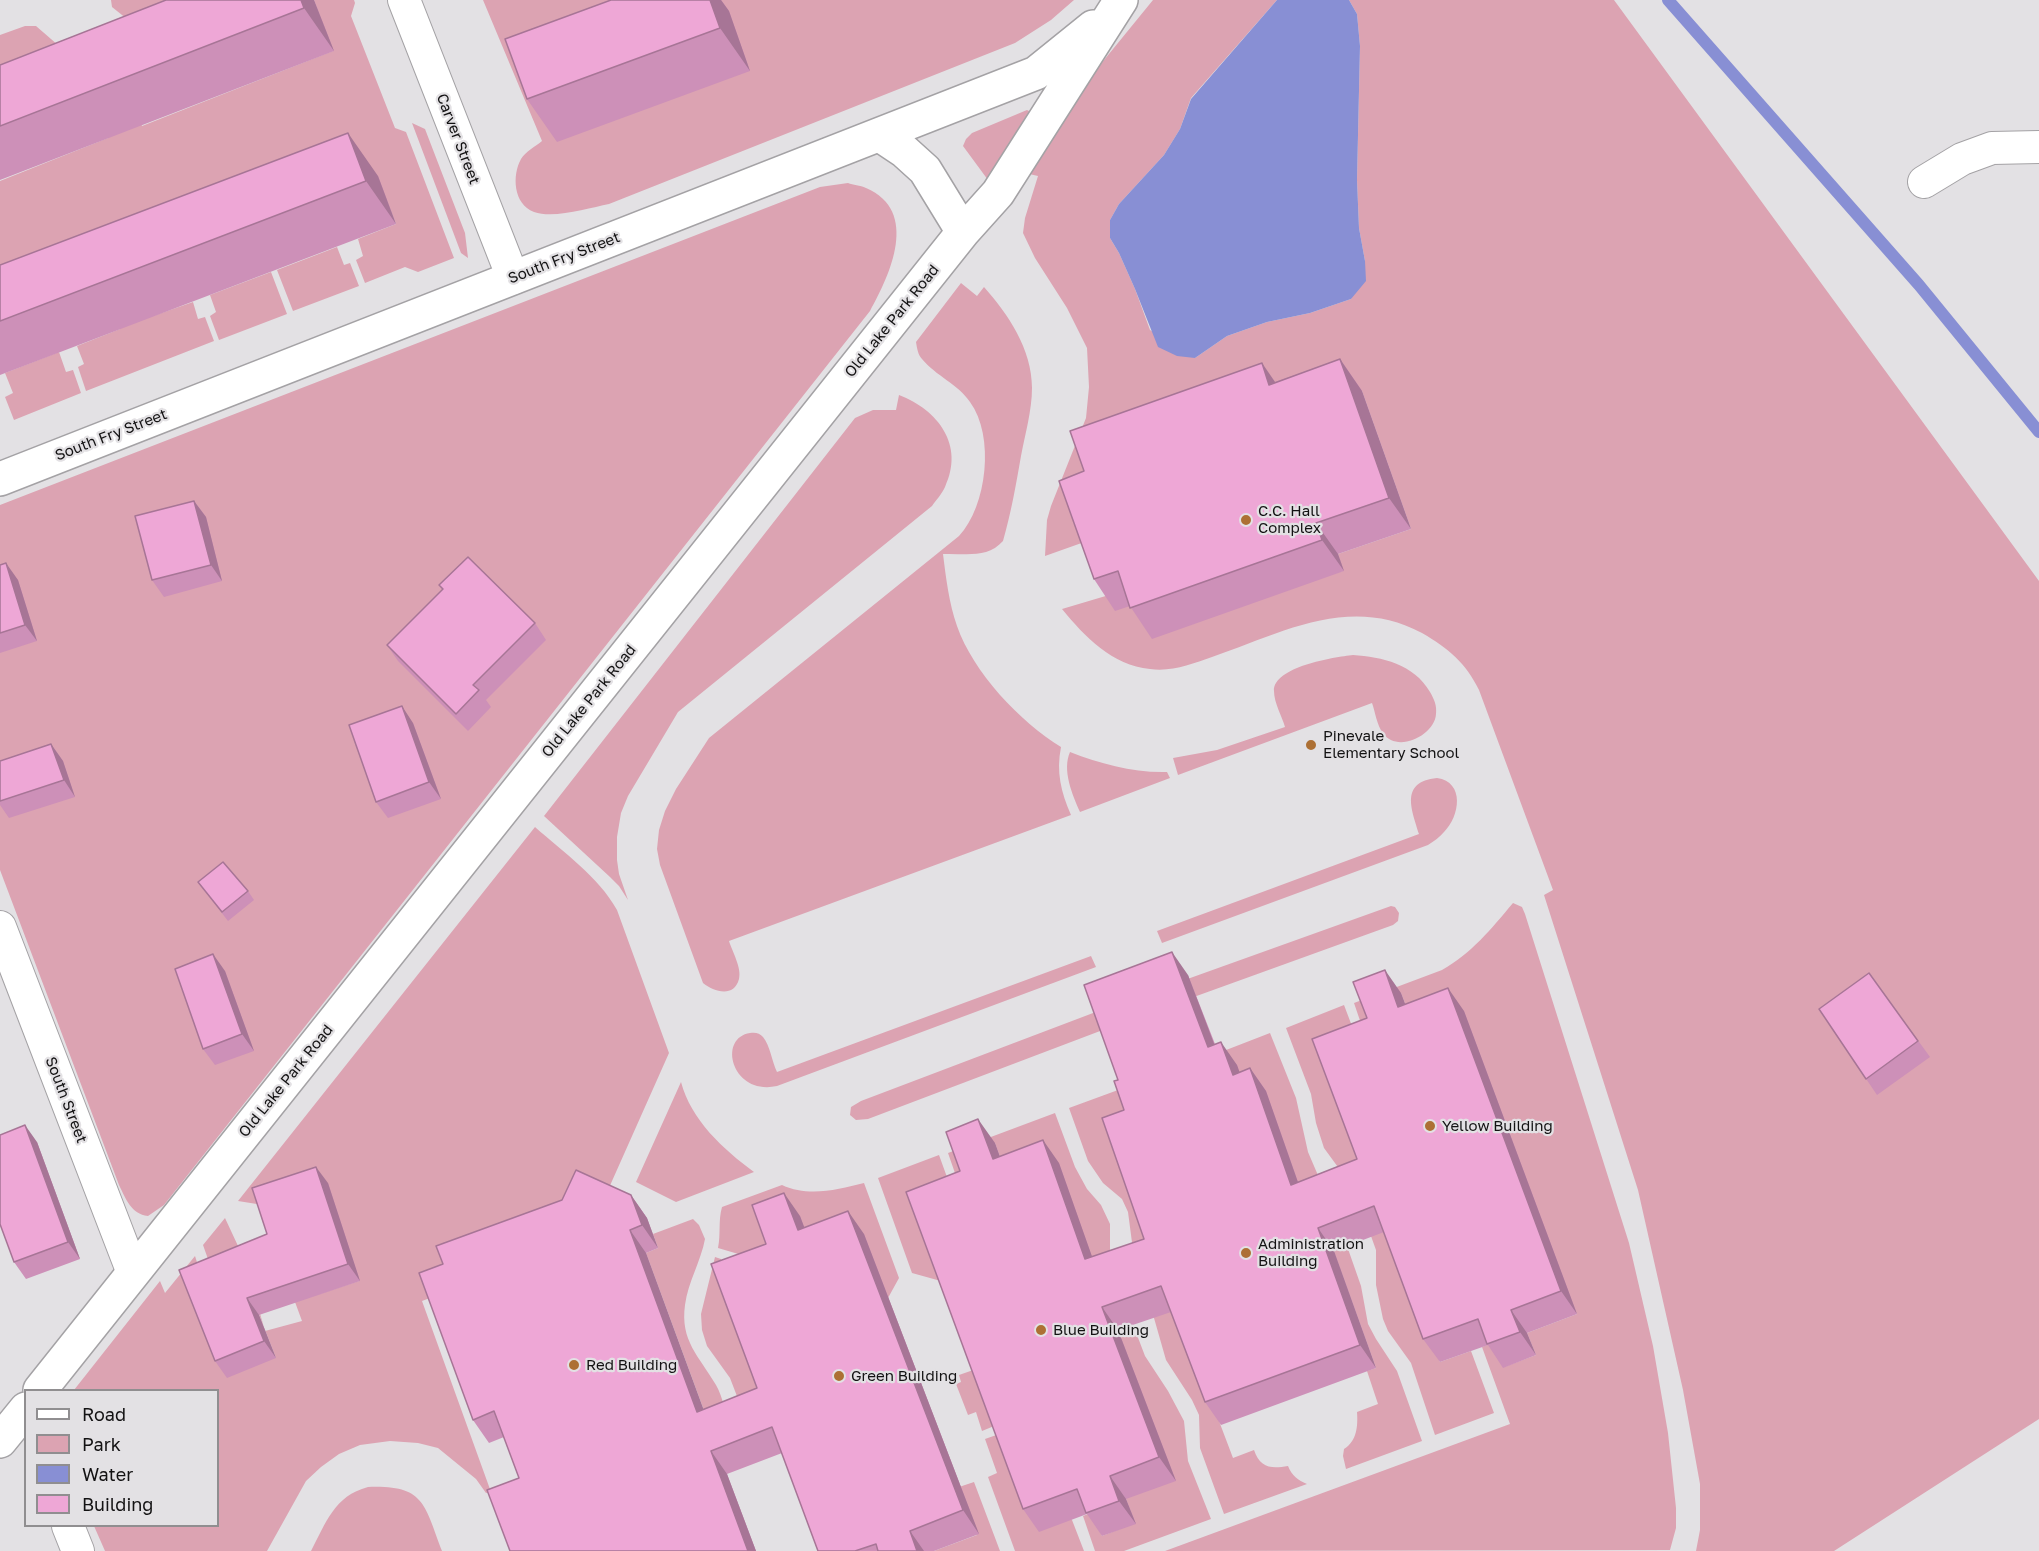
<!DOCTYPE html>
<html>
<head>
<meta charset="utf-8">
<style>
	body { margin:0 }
	#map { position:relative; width:2039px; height:1551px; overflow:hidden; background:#e3e1e4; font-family:"Golos Text",sans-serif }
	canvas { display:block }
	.legend { position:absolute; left:24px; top:1389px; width:195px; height:138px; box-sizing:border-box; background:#e3e1e4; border:2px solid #908e90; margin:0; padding:8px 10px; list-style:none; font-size:18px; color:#131213 }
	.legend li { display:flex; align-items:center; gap:12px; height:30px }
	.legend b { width:30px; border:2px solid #908e90 }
</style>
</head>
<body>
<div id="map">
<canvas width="2039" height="1551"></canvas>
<ul class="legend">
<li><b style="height:8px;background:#fff"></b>Road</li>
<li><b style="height:16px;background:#dca3b2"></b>Park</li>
<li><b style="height:16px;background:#888fd4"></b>Water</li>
<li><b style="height:16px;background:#eea7d6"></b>Building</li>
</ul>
</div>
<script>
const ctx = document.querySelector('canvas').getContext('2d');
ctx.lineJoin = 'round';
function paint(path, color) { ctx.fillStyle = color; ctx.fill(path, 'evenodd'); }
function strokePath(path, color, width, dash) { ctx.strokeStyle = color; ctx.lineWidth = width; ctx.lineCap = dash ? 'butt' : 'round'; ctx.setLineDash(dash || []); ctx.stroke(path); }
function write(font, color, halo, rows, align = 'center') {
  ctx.font = font + ' "Golos Text",sans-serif'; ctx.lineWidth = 4.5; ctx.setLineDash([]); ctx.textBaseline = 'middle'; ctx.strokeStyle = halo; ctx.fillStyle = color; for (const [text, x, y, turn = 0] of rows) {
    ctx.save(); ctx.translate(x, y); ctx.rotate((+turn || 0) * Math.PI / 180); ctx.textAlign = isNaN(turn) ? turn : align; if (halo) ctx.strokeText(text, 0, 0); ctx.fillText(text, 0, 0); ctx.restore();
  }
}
paint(new Path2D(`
	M111,0h87l-66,23 -20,-16z
	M314,0h40l1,3 -4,13 44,112 11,4 48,126 -36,14 -13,-5 -40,16 -9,-23 7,-4 -5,-17 38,-15 -19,-48 -224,140 40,-14 5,17 7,-2 9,24 -128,50 -8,-24 6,-3 -7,-18 43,-17 -120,-9v-139l108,-43 13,-65 21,53 191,-75z
	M483,0h591l-23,20 -36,23 -406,161c-20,4 -55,15 -75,8 -21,-8 -22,-37 -13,-53 4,-7 15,-13 21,-18z
	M1153,0h124l-86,98 -11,31 -16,26 -45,49 -9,16v18l9,15 16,36 15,41 45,28 32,-22 40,-14 43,-9 41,-14 14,-38 -6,-33 -2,-48 3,-134 -3,-32 -8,-14h265l425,581v838l-205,132h-138l4,-21v-46l-17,-94 -45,-200 -94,-295 9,-5 -74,-200c-13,-27 -31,-42 -57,-57 -72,-39 -141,0 -210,24 -20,7 -40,15 -62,12 -38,-4 -65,-32 -88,-60l47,-14 30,7 204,-31 -5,-17 73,-25 -49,-138 -272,149 -45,16 2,-36 4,-14 35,-88 3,-31 -2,-39 -20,-40 -32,-50 -12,-25 2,-15 13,-42 -13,-3 44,-70z
	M25,26h11l30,26 -56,22 -10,-9v-30z
	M1027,110l4,2 -43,68 -25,-34 3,-7 6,-6z
	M412,123l13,6 40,104 3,25 -7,-5z
	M848,183c5,2 12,2 18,5 54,23 24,87 4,123l-706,894 -16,11c-17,-2 -22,-17 -29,-31l-119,-315v-365l820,-318z
	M337,247l7,18 6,-2 9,23 -66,25 -16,-41z
	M271,272l16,42 -68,26 -9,-24 6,-4 -6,-17z
	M961,283l16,13 7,-9c24,27 48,62 48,101 0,22 -7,47 -11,68 -5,29 -10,57 -18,85 -16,18 -38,12 -60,13 3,24 6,49 14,72 16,46 63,96 104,121 -5,25 0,45 10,68l-342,126c3,10 13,27 10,38 -5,19 -25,13 -36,4l-43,-118 -3,-16 2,-19 6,-19 11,-22 33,-51 250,-202c28,-30 36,-100 11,-134 -12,-18 -34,-26 -48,-43 -4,-4 -5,-11 -6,-17z
	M59,352l7,20 7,-2 8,23 -67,27 -9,-23 8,-4 -8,-20z
	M899,395c39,15 66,50 46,92 -3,7 -9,13 -13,19l-254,206 -50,84 -7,17 -4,24v23l2,14 9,26 -9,-14 -9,-9 -66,-61 311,-398 18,-8h23z
	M1353,655c29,2 61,9 77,37 4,7 7,13 6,22 -1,21 -39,40 -53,19 -6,-7 -8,-22 -11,-30l-194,72 -5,-17 44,-8 68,-23c-3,-11 -11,-24 -11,-36 -1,-24 60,-34 79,-36z
	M1070,752c31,12 64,21 97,20l3,6 -90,34c-8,-18 -18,-42 -10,-60z
	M1437,778c28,4 23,38 7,54 -4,5 -10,9 -16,13l-266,98 -5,-12 262,-97c-7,-24 -20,-52 18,-56z
	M535,827c28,25 63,49 82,83l52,143 -65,146 -145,88 -37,14 69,191 -5,1 -10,-14 -38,-31 -20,-5 -28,-2 -30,4 -21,9 -18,13 -15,14 -39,70h-162l-11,-25h124v-136h-144l86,-109 5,12 30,-37 8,25 73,77 -36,-92 -26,10 -11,-31 22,-27 20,43 20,70 37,-10 -7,-19 64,-21 -96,-76 -25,-4z
	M1513,903l9,4 3,7 104,329 24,103 15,87 8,75v20l-6,22 -505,1 345,-127 -28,-77 12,-5 10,25 32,-12 -9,-22 50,-19 -162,-284 -14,-37 -32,54 -15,-44 88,-33c30,-17 49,-41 71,-67z
	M1391,906l4,1 4,6 -1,8 -5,4 -285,103 -240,91 -12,1 -6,-5 1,-8 10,-6 240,-91z
	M1091,956l5,11 -319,119c-45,10 -60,-48 -27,-53 5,-1 10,0 13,4 7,8 9,25 14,35z
	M1344,1005l17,45 15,140 -33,-16 -19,-26 -8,-25 -5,-29 -25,-66z
	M1270,1033l26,65 12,54 21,49 -9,11 -130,-148z
	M1159,1075l4,194 -30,-19 -5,-38 -6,-13 -19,-16 -15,-22 -19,-53z
	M681,1082c10,38 42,67 73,90l-78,30 -40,-20z
	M1055,1113l20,54 12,22 14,16 9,19v36l4,18 -105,-96 -14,-39 -31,56 -16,-46z
	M939,1155l17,47 -8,81 -36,-10 -34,-95z
	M864,1183l35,95 -11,20 -170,-50c3,-14 0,-27 4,-41l60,-22c26,12 55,5 82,-2z
	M1386,1218l54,144 31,-11 23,62 -59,22 -24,-72 -23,-32 -5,-12 -7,-34v-35l-9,-25z
	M693,1219l6,6 6,14c-4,22 -17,43 -20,66 -5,36 14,51 31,80 7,12 10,30 14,44l-14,14 -70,-190 12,-5 -5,-14z
	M1329,1238l18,8 14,40 7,38 8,15 21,32 25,70 -76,28 -3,-13 1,-7c13,-8 14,-23 13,-37l21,-8 -11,-33 9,-3z
	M715,1257l6,2 6,28 49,131 -36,-14 -10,-26 -23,-32 -5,-16 -1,-16z
	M1172,1297l61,161 21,-8c6,18 17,19 34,16 4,10 10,14 19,18l-83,30 -24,-66 -1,-33 -7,-15 -26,-40 -16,-56z
	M1129,1314l16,42 23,35 16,30 4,40 23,58 -87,32h-29l-12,-35 10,-4 9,24 33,-13 -9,-24 -12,-180z
	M979,1368l20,56 -17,7 -6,-19 -8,3 -12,-31 5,-2 -2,-7z
	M1002,1433l70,87 12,31h-69l-27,-74 9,-4 -12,-34z
	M974,1482l26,69h-66l43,-16 -18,-48z
	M368,1487c57,-2 56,17 74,64h-131c15,-28 23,-55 57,-64z`), '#dca3b2');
paint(new Path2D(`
	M1277,0h72l8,14 3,32 -3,134 2,48 6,33 1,20 -15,18 -41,14 -43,9 -40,14 -32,22 -18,-2 -19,-9 -23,-58 -16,-36 -9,-15v-18l9,-16 45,-49 16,-26 11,-30z`), '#888fd4');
strokePath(new Path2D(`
	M1668,0l251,285 120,147`), '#888fd4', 12);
const minor = new Path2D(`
	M404,0l109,278
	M1924,182l38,-23 30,-11 47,-1
	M0,927l133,346
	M68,1526l10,25`);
const tertiary = new Path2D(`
	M880,135l24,16 21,19 38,62
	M0,479l1036,-406 57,-46
	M40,1390l923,-1158 35,-39 123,-193
	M0,1441l26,-32`);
strokePath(minor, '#a4a2a5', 34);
strokePath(tertiary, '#a4a2a5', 36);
strokePath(minor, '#fff', 32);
strokePath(tertiary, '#fff', 33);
paint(new Path2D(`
	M166,0h148l20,51 -334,129v-115z
	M611,0h110l8,11 21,60 -193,71 -30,-43z
	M378,176l18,48 -396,151v-110z
	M1340,359l22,32 49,138 -73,25 6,17 -192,68 -22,-33 -15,5 -21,-32 -10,-108 191,-89z
	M194,501l12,16 16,64 -58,16 -12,-17z
	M0,565l18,15 19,61 -37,12z
	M439,585l96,38 11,17 -60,60 5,7 -23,24 -70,-70 -11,-16 55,-55z
	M413,723l28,76 -53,19 -12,-16z
	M51,744l12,17 12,36 -66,21 -9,-13v-44z
	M198,882l50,9 6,9 -26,21z
	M225,971l29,80 -39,14 -12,-16z
	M1869,973l61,84 -53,38 -58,-86z
	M1188,975l27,69 22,21 2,7 11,-4 16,23 32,91 59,-23 10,-141 34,-25 4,11 59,7 113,303 -50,19 9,22 -33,13 -15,-23 -48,17 -17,-23 -39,-107 -50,19 42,117 -155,57 -16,-23 -34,-90 -53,18 58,151 -50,18 10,25 -34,12 -15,-22 -48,18 -16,-23 -63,-338 35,-28 5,14 59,6 33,94 52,-18 -20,-129 -6,-30z
	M37,1142l43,117 -54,20 -12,-17z
	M328,1183l32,98 -101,34 17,43 -49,20 -12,-17 52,-127z
	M631,1195l16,23 11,30 -12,5 57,157 54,-22 9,-144 34,-28 4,11 60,7 115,300 -45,17h-116l-36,-98 -55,21 29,77h-246l9,-73 -15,-41 -15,6 -16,-23 -30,-156z`), '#cd90b8');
paint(new Path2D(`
	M301,0h13l20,51 -30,-43z
	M710,0h11l8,11 21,60 -30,-43z
	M348,133l30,43 18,48 -30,-43z
	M1340,359l22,32 49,138 -22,-31z
	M1262,363l22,32 -15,-10z
	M194,501l12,16 16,64 -11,-16z
	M1316,523l22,31 6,17 -22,-31z
	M6,563l12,17 19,61 -12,-16z
	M402,706l11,17 28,76 -12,-17z
	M51,744l12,17 12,36 -11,-17z
	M1172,952l16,23 36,95 -16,-23z
	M213,954l12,17 29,80 -12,-17z
	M1385,970l16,23 14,37 -17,-23z
	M1448,988l16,23 113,303 -16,-23z
	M1221,1042l16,23 12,33 -16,-23z
	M1250,1068l16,23 41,117 -16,-23z
	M978,1119l17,24 14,39 -16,-23z
	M25,1125l12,17 43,117 -12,-17z
	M1043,1140l16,23 42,119 -16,-23z
	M316,1167l12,16 32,98 -12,-17z
	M784,1193l16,23 14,37 -16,-23z
	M631,1195l16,23 11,30 -16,-23z
	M848,1211l16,23 115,300 -16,-24z
	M1318,1228l16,23 42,117 -16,-23z
	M630,1230l16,23 67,182 -16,-23z
	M247,1298l12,17 17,43 -12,-17z
	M1102,1307l16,23 58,151 -17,-24z
	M1511,1310l16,23 9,22 -16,-23z
	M711,1451l16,23 29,77h-8z
	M1110,1476l16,23 10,25 -17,-23z
	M910,1531l14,20h-7z`), '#a77596');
const building = new Path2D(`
	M166,0h135l3,8 -304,118v-61z
	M611,0h99l10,28 -193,71 -22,-60z
	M348,133l18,48 -366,140v-56z
	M1340,359l49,139 -73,25 6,17 -192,68 -12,-37 -24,8 -35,-98 25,-10 -14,-40 192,-68 7,22z
	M194,501l17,64 -59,15 -17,-64z
	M468,557l67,66 -62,62 6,5 -23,24 -69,-69 56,-56 -4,-4z
	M6,563l19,62 -25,8v-68z
	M402,706l27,76 -53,20 -27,-77z
	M51,744l13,36 -64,21v-40z
	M223,862l25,29 -26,21 -24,-30z
	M1172,952l36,95 13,-5 12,33 17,-7 41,117 66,-26 -45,-120 55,-21 -14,-36 32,-12 13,37 50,-19 113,303 -50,19 9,22 -33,12 -9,-25 -55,20 -49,-133 -56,22 42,117 -155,57 -44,-116 -59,21 57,150 -49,19 9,25 -33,12 -9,-24 -54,20 -117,-317 54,-21 -14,-39 32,-13 15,40 50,-19 42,119 59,-20 -42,-121 22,-8 -10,-29 4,-1 -34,-95z
	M213,954l29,80 -39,15 -28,-80z
	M1869,973l49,68 -52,38 -47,-70z
	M25,1125l43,117 -54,20 -14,-38v-89z
	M316,1167l32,97 -101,34 17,43 -49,20 -36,-91 88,-36 -15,-46z
	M576,1170l55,25 11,30 -12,5 67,182 60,-24 -46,-124 55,-20 -14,-39 32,-12 14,37 50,-19 115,299 -53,21 7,20h-39l-2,-7 -21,7h-37l-46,-124 -61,24 37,100h-238l-23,-61 32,-12 -25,-67 -21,9 -54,-147 24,-9 -7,-18 126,-46z`);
paint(building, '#eea7d6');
strokePath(building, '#a77596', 1.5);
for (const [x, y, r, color] of [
	[1246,520,6,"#ad7034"],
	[1311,745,6,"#ad7034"],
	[1430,1126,6,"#ad7034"],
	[1246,1253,6,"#ad7034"],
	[1041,1330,6,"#ad7034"],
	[574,1365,6,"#ad7034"],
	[839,1376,6,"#ad7034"]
]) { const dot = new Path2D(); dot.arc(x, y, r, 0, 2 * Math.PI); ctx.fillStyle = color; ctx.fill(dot); strokePath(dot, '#e3e1e4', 2); }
write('15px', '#131213', '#e3e1e4', [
	["Carver Street",458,139,69],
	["South Fry Street",564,258,-21],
	["Old Lake Park Road",892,321,-51],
	["South Fry Street",111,435,-21],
	["Old Lake Park Road",589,701,-51],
	["Old Lake Park Road",286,1081,-51],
	["South Street",66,1100,69]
]);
write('15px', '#131213', '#e3e1e4', [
	["C.C. Hall",1258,511],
	["Complex",1258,528],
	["Pinevale",1323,736],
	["Elementary School",1323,753],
	["Yellow Building",1442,1126],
	["Administration",1258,1244],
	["Building",1258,1261],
	["Blue Building",1053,1330],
	["Red Building",586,1365],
	["Green Building",851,1376]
], 'left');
</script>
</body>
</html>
